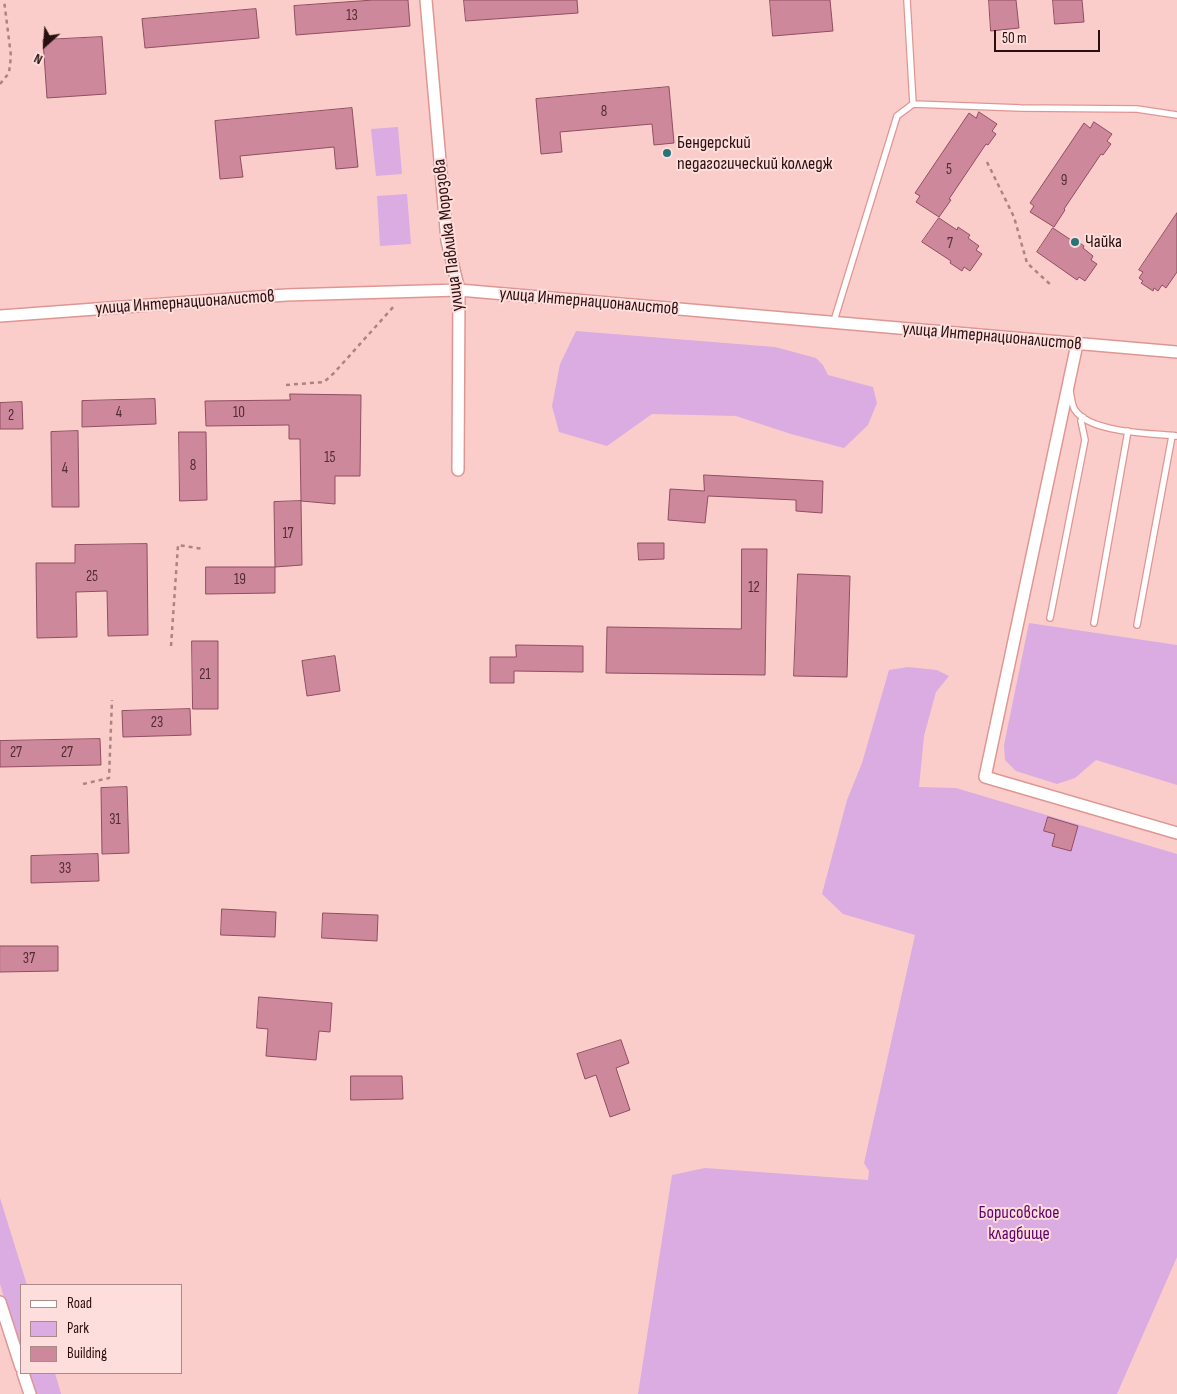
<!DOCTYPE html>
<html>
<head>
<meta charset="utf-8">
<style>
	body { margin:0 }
	#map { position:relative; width:1177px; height:1394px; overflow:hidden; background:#fbcdca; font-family:"Sofia Sans Condensed",sans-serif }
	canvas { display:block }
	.legend { position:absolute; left:20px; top:1284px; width:162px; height:90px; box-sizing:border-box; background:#fededc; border:1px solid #a98b8a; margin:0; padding:6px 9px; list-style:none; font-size:15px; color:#290f0e }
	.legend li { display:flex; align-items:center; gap:10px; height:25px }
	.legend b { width:25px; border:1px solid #a98b8a }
	.north { position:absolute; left:20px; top:20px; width:50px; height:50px; -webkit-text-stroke:4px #fededc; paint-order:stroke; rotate:206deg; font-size:14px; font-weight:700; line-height:20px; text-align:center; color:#290f0e }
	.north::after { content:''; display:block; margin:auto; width:18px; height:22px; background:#290f0e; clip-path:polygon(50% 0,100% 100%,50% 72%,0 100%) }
	.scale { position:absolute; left:994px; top:30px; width:106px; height:22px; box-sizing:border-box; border:2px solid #290f0e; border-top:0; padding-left:6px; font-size:15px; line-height:18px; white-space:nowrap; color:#290f0e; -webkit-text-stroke:4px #fededc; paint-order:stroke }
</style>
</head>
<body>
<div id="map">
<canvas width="1177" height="1394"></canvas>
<ul class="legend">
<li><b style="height:6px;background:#fff"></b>Road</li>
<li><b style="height:14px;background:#daace1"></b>Park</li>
<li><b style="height:14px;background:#ce889b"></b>Building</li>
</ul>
<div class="north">N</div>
<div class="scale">50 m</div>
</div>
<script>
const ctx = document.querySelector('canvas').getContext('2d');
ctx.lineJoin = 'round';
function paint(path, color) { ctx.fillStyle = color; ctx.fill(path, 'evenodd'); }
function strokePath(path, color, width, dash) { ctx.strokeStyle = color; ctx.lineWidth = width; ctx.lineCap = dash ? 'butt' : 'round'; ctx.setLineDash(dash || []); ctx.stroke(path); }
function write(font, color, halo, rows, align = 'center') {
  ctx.font = font + ' "Sofia Sans Condensed",sans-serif'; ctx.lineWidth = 4; ctx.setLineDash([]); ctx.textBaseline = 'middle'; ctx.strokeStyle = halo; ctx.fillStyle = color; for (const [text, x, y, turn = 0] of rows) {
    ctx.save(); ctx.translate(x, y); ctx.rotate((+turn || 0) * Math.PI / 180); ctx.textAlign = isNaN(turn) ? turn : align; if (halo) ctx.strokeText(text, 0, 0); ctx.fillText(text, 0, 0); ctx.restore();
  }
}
paint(new Path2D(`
	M398,127l4,47 -26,2 -5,-47z
	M407,194l4,50 -31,2 -3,-50z
	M576,331l199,16 41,11 7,7 5,10 45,12 4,16 -9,22 -24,23 -53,-14 -55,-18 -84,-2 -45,32 -48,-14 -7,-26 8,-42z
	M1029,623l148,22v140l-81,-25 -21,18 -18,6 -41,-13 -11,-11 -1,-15z
	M908,667l29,3 12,6 -13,16 -12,44 -5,51 37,1 221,66v403l-60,137h-479l34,-219 33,-7 163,12 1,-9 -5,-8 51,-228 -72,-21 -21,-20 25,-94 15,-37 27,-93z
	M0,1198l27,87h-6v70l-21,-71z
	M27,1373h28l6,21h-28z`), '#daace1');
const building = new Path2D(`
	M374,0h34l2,26 -114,9 -2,-29z
	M464,0h113l1,13 -112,8z
	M770,0h60l3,31 -60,5z
	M989,0h27l3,28 -28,3z
	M1053,0h29l2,22 -29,2z
	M256,9l3,29 -114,10 -3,-29z
	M102,37l4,57 -59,4 -4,-58z
	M669,87l5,56 -20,2 -2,-21 -92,8 2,20 -21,2 -5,-55z
	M352,108l6,59 -22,2 -2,-22 -94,9 3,21 -23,2 -5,-58z
	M979,112l18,12 -5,7 4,3 -8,11 -2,-1 -37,55 2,1 -12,17 -23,-15 4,-6 -5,-3 54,-80 7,5z
	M1094,122l18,12 -5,7 4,3 -8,11 -2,-1 -37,55 1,1 -11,17 -24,-15 4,-6 -4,-3 54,-80 6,5z
	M1177,213v59l-11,16 -4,-3 -4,6 -4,-3 -1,3 -12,-8 2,-2 -4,-3 4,-6 -4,-2z
	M939,218l18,12 1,-3 12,8 -2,3 11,8 -3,4 6,4 -12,17 -6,-4 -2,4 -12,-8 1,-2 -29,-19z
	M1053,228l18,12 2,-2 11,8 -1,2 10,8 -2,4 6,4 -12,17 -6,-4 -2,3 -40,-28z
	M290,394l71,1 -1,81h-25v28l-34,-3 -1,-62h-11v-14l-83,1 -1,-25 85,-1z
	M155,399l1,25 -74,3v-26z
	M22,402l1,27h-23v-26z
	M78,431l1,76h-27l-1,-75z
	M179,432h27l1,68 -27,1z
	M704,475l119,6 -1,32 -26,-2v-11l-88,-4 -3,27 -37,-3 2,-31 34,2z
	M301,501l1,64 -27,2 -1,-65z
	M638,543h26v16l-25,1z
	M147,544l1,91 -40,1 -1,-45 -31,1 1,45 -40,1 -1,-75h39v-18z
	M742,549h25l-2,126 -159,-2 1,-46 134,2z
	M206,567h69v26l-69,1z
	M798,574l52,2 -3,101 -53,-1z
	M192,641h26v68h-25z
	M516,645l67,1v26l-69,-1v12h-24v-26h26z
	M335,656l5,35 -33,5 -5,-35z
	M190,709l1,26 -68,2 -1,-26z
	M100,739l1,26 -101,2v-26z
	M127,787l2,66 -27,1 -1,-66z
	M1048,817l30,9 -7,25 -19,-5 3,-12 -11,-3z
	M98,854l1,27 -68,2v-27z
	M222,909l54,3 -1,25 -54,-2z
	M323,913l55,2 -1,26 -55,-3z
	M0,946h58v25l-58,1z
	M259,997l73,6 -2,29 -11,-1 -3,29 -50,-4 2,-27 -11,-1z
	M621,1040l8,23 -13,5 14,42 -20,7 -14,-42 -11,4 -8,-25z
	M351,1076h51l1,23 -52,1z`);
paint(building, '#ce889b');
strokePath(building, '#8f4e61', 1);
const lane = new Path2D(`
	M907,0l6,104
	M833,324l64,-208 16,-12 108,4 116,1 40,6
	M1070,391c1,5 2,15 5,19 15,23 75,23 102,26
	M1050,618l35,-178 -4,-19 2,-4
	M1094,623l34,-192
	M1137,625l35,-189`);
const street = new Path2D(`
	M426,0l21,241 12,49 -1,180
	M0,316l286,-21 173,-5 718,62
	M1077,344l-92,433 192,56
	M0,1302l21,65
	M23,1373l7,21`);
strokePath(lane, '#df9693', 8);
strokePath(street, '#df9693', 14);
strokePath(new Path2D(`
	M0,84l9,-11 2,-17 -7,-56
	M987,162l27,55 13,46 25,23
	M286,385l38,-3 10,-9 61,-68
	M171,646l7,-101 25,4
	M83,784l26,-6 3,-78`), '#ab8482', 2.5, [4, 4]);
strokePath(lane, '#fff', 5.5);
strokePath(street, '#fff', 11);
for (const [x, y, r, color] of [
	[667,153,5,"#297379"],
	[1075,242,5,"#297379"]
]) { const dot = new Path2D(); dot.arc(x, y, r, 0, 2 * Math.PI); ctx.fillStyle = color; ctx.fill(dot); strokePath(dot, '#fededc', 2); }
write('15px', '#522d31', null, [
	["13",352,16],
	["8",604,112],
	["5",949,170],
	["9",1064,181],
	["7",950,244],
	["4",119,413],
	["10",239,413],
	["2",11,416],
	["15",330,458],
	["8",193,466],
	["4",65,469],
	["17",288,534],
	["25",92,577],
	["19",240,580],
	["12",754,588],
	["21",205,675],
	["23",157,723],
	["27",16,753],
	["27",67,753],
	["31",115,820],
	["33",65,869],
	["37",29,959]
]);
write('18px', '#290f0e', '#fededc', [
	["Бендерский",677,143],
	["педагогический колледж",677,164],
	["Чайка",1085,242]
], 'left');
write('18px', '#290f0e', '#fededc', [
	["улица Павлика Морозова",449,235,-97],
	["улица Интернационалистов",589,302,5],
	["улица Интернационалистов",185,303,-4],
	["улица Интернационалистов",992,337,5]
]);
write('18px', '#61006d', '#fededc', [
	["Борисовское",1019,1213],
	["кладбище",1019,1234]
]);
</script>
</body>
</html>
